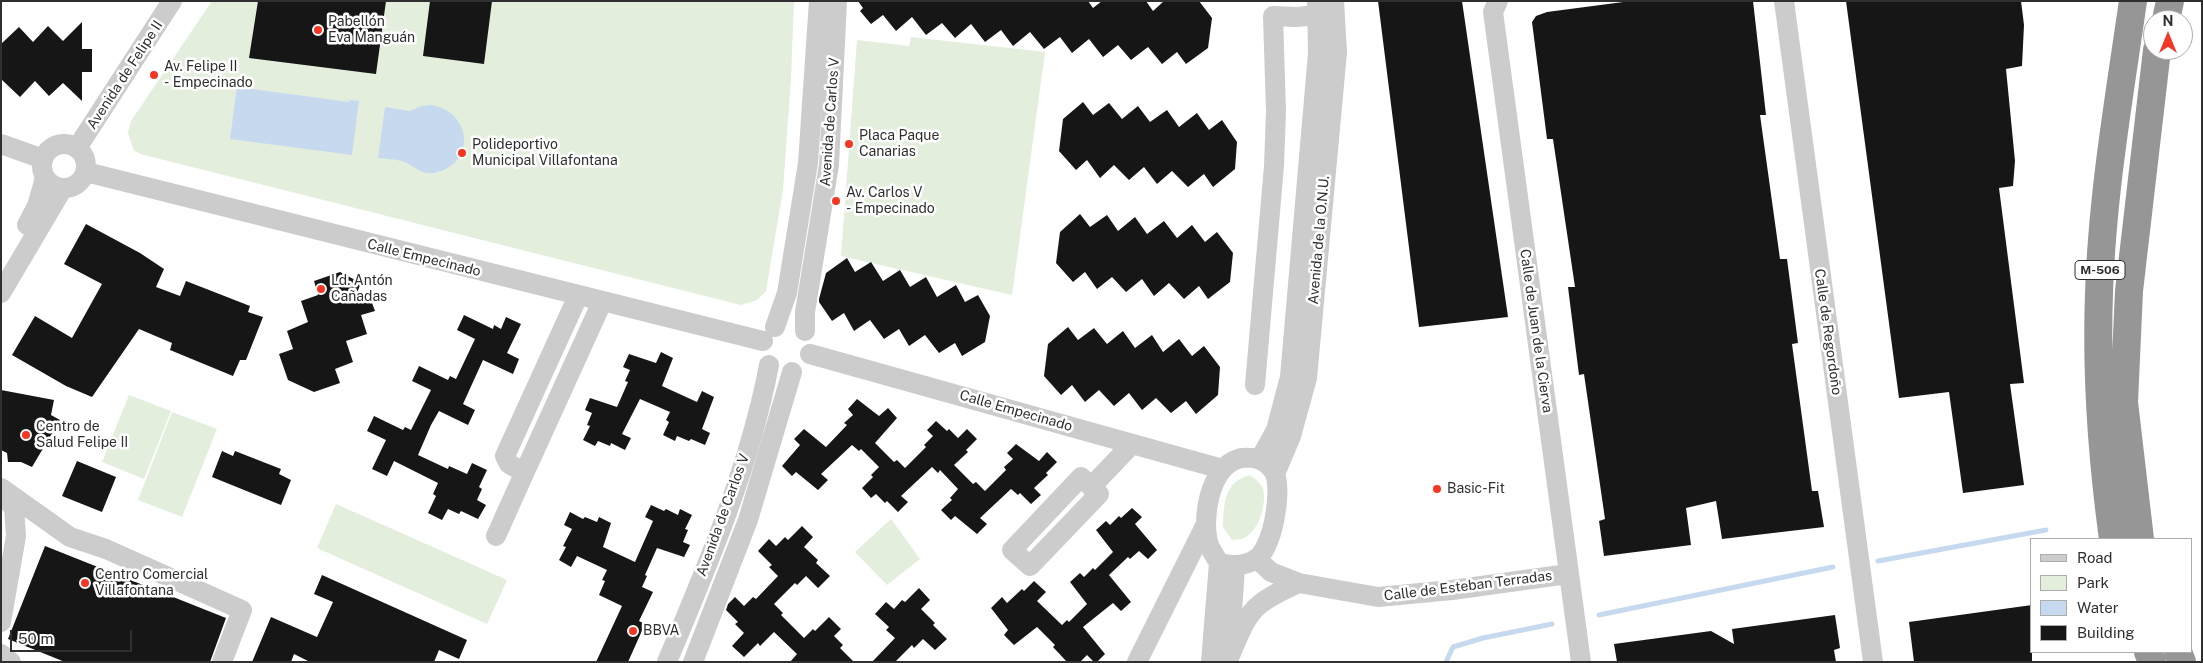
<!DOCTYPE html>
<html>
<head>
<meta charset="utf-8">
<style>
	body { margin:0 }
	#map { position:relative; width:2203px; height:663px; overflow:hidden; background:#fff; font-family:"Public Sans",sans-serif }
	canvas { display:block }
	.frame { position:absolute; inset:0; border:2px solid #2f2f2f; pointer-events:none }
	.legend { position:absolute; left:2030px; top:538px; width:162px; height:115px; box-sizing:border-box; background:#fff; border:1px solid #acacac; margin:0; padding:6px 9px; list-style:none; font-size:15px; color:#2f2f2f }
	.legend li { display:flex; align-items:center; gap:10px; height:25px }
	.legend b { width:25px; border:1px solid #acacac }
	.north { position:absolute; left:2143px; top:10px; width:50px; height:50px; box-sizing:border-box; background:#fff; border:1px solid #acacac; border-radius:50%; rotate:0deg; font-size:14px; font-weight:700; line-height:20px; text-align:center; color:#2f2f2f }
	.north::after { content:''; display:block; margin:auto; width:18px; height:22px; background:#f43624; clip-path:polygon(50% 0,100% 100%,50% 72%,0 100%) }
	.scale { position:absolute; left:10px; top:630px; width:122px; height:22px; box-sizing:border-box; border:2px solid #2f2f2f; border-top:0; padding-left:6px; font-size:15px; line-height:18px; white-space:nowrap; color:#2f2f2f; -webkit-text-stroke:4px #fff; paint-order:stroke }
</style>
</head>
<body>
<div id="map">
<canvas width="2203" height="663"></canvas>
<div class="frame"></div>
<ul class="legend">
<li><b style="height:6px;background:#ccc"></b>Road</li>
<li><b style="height:14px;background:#e3eedc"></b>Park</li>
<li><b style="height:14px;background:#c7d9ef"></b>Water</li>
<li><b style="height:14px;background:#161616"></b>Building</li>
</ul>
<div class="north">N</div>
<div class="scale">50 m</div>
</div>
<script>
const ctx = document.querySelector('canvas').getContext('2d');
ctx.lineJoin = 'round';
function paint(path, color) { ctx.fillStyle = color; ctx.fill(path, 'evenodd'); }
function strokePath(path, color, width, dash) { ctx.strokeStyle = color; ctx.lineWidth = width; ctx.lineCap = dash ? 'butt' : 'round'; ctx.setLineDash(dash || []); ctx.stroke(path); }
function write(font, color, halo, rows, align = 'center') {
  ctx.font = font + ' "Public Sans",sans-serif'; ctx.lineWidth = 5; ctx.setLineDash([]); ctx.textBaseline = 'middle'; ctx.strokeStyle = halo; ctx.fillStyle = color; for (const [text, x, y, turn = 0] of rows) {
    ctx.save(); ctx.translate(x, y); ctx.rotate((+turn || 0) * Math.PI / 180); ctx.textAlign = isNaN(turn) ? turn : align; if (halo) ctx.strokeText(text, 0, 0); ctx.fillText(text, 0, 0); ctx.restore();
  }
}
paint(new Path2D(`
	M212,1h582l-3,78 -8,111 -17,101 -9,9 -16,5 -597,-150 -10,-4 -6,-18 3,-12z
	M911,37l134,15 -33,243 -171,-39 16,-216 52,6z
	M129,395l42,16 -27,68 -42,-17z
	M172,412l45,17 -35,88 -44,-17z
	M1250,475c5,4 11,8 13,14 4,15 -4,42 -19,49 -3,2 -8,1 -12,2l-9,-13c1,-24 1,-45 27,-52z
	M336,504l171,76 -20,44 -170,-76z
	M891,519l29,40 -33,26 -32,-33z`), '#e3eedc');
paint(new Path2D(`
	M237,87l112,15v-2l10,1 -7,54 -122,-16z
	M432,105c41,8 44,60 2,68 -15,2 -20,-8 -32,-12 -8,-2 -16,-2 -24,-3l7,-51 25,4 12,-5z`), '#c7d9ef');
strokePath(new Path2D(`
	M1878,561l168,-31
	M1599,615l234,-48
	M1446,662l7,-15 30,-9 69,-14`), '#c7d9ef', 5);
paint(new Path2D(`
	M258,1h128l-10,73 -127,-16z
	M430,1h62l-8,63 -61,-8z
	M858,1h230l5,7 9,-7h44l7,10 11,-10h35l13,17 -4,30 -22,16 -9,-12 -15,12 -14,-17 -17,13 -13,-15 -15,12 -14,-18 -17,14 -12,-16 -16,12 -14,-17 -17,14 -12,-16 -16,12 -14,-18 -16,14 -13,-15 -16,12 -14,-18 -16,14 -13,-16 -12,9 -11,-13 3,-3z
	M1378,1h84l46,316 -89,10z
	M1631,1h122l13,114h-6l20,144h7l11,84 -6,1 20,147h6l6,36 -102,12 -6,-38 -30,7 5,37 -87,11 -5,-35 6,-2 -21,-145 -5,1 -11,-88h7l-22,-148h-6l-15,-117 4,-6 11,-4z
	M1846,1h175l3,24 -2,41 -16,3 9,92 -2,25 -14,2 25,195 -14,1 14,101 -61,8 -14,-101 -50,6z
	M82,22v27h10v23h-10v29l-19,-18 -14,13 -14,-15 -15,16 -19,-18v-35l18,-17 14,15 15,-16 15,15z
	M1083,102l10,13 16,-12 13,16 16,-13 12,16 17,-12 12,17 18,-14 12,17 13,-10 15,22 -2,27 -22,18 -9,-13 -16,13 -16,-16 -15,13 -13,-17 -15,13 -15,-15 -14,13 -13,-18 -11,10 -17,-19 4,-32z
	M1080,214l10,13 17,-12 11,16 17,-14 12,17 17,-13 13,17 15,-13 13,17 12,-10 16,21 -3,29 -22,17 -9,-13 -15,13 -15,-16 -15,13 -12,-17 -16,13 -14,-15 -15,12 -12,-17 -12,10 -17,-19 4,-31z
	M86,224l54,29 24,16 -8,18 24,9 6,-15 64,25 -2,6 15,5 -17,43h-6l-7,16 -63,-26 2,-7 -33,-14 -47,68 -26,-11 -54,-31 23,-39 37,22 30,-54 -38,-20z
	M847,258l8,14 16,-10 12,19 17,-11 10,17 16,-10 11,20 19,-12 9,17 13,-7 12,21 -5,26 -23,14 -7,-13 -16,10 -14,-18 -16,11 -10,-17 -15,10 -14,-19 -16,11 -10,-18 -12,8 -13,-19v-3l7,-26z
	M340,272l21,11 -5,12 12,-3 7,19 -14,4 6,19 -21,7 7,21 -18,7 5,14 -26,9 -26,-12 -9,-26 14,-5 -6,-18 21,-9 -7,-21 17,-6 -4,-14z
	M464,315l29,14 1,-4 7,4 5,-12 15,7 -14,29 12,6 -6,15 -30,-14 -20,44 12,6 -7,15 -29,-14 -8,14 -13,30 30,14 1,-3 18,8 5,-11 15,7 -8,17 3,2 -5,11 9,5 -8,14 -17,-8 -2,3 -11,-5 -6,11 -14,-7 8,-17 -3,-2 5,-11 -44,-22 -7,15 -15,-7 14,-29 -19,-9 7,-15 29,14 2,-3 6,3 20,-40 -19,-9 7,-15 29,14 2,-4 6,3 19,-40 -18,-9z
	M1068,327l10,13 16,-12 13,16 16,-13 12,17 17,-13 11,17 16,-13 13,17 12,-10 16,21 -2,28 -22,19 -10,-13 -15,12 -15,-15 -14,12 -13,-17 -15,13 -15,-16 -14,12 -13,-17 -11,10 -17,-19 4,-32z
	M661,352l12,6 -11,28 35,16 5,-11 12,6 -12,32 8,4 -5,12 -14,-6 -2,2 -12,-5 -2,5 -12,-6 6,-13 -3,-2 4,-8 -30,-13 -18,35 9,4 -6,12 -14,-7 -1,3 -12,-5 -3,5 -12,-6 7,-14 -3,-1 5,-12 -7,-3 5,-12 27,9 11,-25 -3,-1 5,-11 -7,-3 6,-13 27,9z
	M1,390l53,10 -3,15 9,5 -28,47 -11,-5h-13l-1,-9 -6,-3z
	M857,399l22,17 9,-8 9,10 -22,25 19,19 3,-2 8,8 21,-21 -2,-2 9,-9 -6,-6 9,-9 11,10 2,-2 9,9 9,-9 10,10 -11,11 2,2 -14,13 19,19 3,-2 9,9 21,-21 -2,-3 9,-8 -6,-6 9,-9 23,17 8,-9 10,10 -11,11 2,2 -14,13 7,7 -10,9 -11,-11 -2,2 -7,-6 -31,29 7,6 -10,10 -22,-18 -4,4 -10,-10 11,-10 -2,-2 8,-9 -18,-19 -2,3 -6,-6 -31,29 7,6 -10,10 -11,-11 -2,2 -9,-9 -5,4 -9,-10 11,-11 -2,-2 8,-8 -18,-18 -2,2 -7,-6 -31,29 7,6 -10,10 -22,-18 -4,4 -10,-10 18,-21 -6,-6 10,-10 22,18 21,-22 -3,-2 9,-8 -5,-6z
	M222,451l11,5 2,-5 46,18 -2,5 12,6 -10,25 -69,-28z
	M77,461l39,16 -14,35 -40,-16z
	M651,505l13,6 2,-2 12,6 2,-6 12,6 -7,14 3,1 -5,12 7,3 -6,12 -27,-9 -12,27 2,1 -5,11 11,5 -14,29 6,3 -17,38h-32l26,-56 -23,-11 6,-14 -3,-1 5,-10 -30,-14 -6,11 -12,-7 7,-13 -3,-1 9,-17 -8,-4 6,-13 13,7 2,-2 12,5 2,-5 12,6 -8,24 32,15 18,-41 -8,-4z
	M1132,508l10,9 -7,7 22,26 -9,9 -9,-8 -9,8 -2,-2 -19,18 22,27 -10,9 -8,-8 -30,24 22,27 -8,8h-3l-7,-7 -7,7h-13l-14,-15 2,-2 -18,-18 -23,18 -10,-10 4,-5 -17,-22 11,-11 5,6 15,-14 2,2 10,-10 12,11 -9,9 25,24 5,-5 2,2 18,-18 -17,-22 10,-9 4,4 9,-9 2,2 18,-18 -17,-22 10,-9 4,4 9,-9 2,2z
	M802,526l11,11 -9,10 14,13 -2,3 14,13 -12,12 -12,-12 -9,9 -2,-2 -21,21 9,9 -2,2 23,23 9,-9 2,2 14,-14 12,12 -7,7 9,9 -3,3 14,14h-64l7,-8 -23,-22 -14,14 -2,-3 -14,14 -12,-11 12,-13 -9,-9 3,-2 -12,-12 2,-6 7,-7 9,9 9,-9 3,2 22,-23 -9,-9 3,-2 -14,-14 11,-12 7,7 9,-9 3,3z
	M45,546l181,72 -16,44h-145l-57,-23z
	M322,575l145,65 -8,19 -20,-9 -5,12h-124l-16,-8 -3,8h-39l19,-45 46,20 16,-35 -19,-8z
	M919,588l11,12 -9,9 14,14 -2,2 14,14 -12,11 -12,-11 -9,9 -2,-3 -17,17h-23l23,-24 -9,-8 3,-3 -14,-13 11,-12 8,7 8,-9 3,2z
	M2032,605v57h-118l-5,-40z
	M1835,615l5,33 -6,2 2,12h-219l-3,-18 97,-13 23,13 -2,-15z`), '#161616');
strokePath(new Path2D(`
	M1498,1l-5,11 88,650
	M1784,1l89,661
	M42 166a22 22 0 1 1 44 0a22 22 0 1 1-44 0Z
	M1,144l42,15
	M77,148l95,-147
	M86,172l677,169
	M27,225l10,-19 8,-28
	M1,293l62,-105
	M578,296l-73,160 4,8 11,6 7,-3 75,-165
	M775,327l12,-34 21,-130 11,-162
	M805,331v-19l24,-147 8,-164
	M810,354l412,115
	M1255,385l19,-219 2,-55 -3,-95 23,1 22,-2
	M1254,458c9,2 17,7 21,16 7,18 -2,74 -19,85 -12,8 -25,7 -37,4 -3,-6 -8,-12 -10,-18 -8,-25 0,-77 29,-86 5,-2 11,-1 16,-1z
	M1260,459l16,-29 14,-53 28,-324 -1,-52
	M1275,474l16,-38 16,-58 30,-326 -3,-51
	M1081,477l18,17 -69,72 -18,-16z
	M1091,487l41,-43
	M1,488l69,49 36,12 136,61 -20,52
	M1,493l13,15 2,28 -15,86
	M496,536l31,-69
	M1257,559l14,13 28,11 79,14 74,-7 116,-16
	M1230,642l5,-75
	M1,654l10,8
	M1229,658c20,-47 21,-54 70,-75
	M667,662c40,-95 83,-196 102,-297
	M693,662l55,-142 44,-148
	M1137,662l69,-138
	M1211,662l8,-99`), '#ccc', 20);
strokePath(new Path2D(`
	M2166,20l4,-19
	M2113,539c-11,-81 -17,-163 -14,-245 3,-98 20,-196 34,-293
	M2140,539l-16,-137 5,-111 28,-241
	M2148,652l4,10
	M2178,652l4,10`), '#969696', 28);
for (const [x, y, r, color] of [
	[318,30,5,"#f43624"],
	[154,75,5,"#f43624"],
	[849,144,5,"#f43624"],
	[462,153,5,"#f43624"],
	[836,201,5,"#f43624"],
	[321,289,5,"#f43624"],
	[26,435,5,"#f43624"],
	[1437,489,5,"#f43624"],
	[85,583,5,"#f43624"],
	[633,631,5,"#f43624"]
]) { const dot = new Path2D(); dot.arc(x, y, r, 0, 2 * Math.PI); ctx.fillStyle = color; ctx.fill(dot); strokePath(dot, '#fff', 2); }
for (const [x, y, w] of [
	[2100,270,50]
]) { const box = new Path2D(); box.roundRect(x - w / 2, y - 9.5, w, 19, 4); ctx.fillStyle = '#fff'; ctx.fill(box); strokePath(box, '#2f2f2f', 1); }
write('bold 12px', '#2f2f2f', null, [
	["M-506",2100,270]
]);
write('14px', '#2f2f2f', '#fff', [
	["Pabellón",328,22],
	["Eva Manguán",328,38],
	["Av. Felipe II",164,67],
	["- Empecinado",164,83],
	["Placa Paque",859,136],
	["Canarias",859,152],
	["Polideportivo",472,145],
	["Municipal Villafontana",472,161],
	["Av. Carlos V",846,193],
	["- Empecinado",846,209],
	["Ld. Antón",331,281],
	["Cañadas",331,297],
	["Centro de",36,427],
	["Salud Felipe II",36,443],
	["Basic-Fit",1447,489],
	["Centro Comercial",95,575],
	["Villafontana",95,591],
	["BBVA",643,631]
], 'left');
write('14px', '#2f2f2f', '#fff', [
	["Avenida de Felipe II",125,75,-57],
	["Avenida de Carlos V",830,122,-86],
	["Avenida de la O.N.U.",1319,240,-85],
	["Calle Empecinado",424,258,14],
	["Calle de Juan de la Cierva",1536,331,82],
	["Calle de Regordoño",1828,332,82],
	["Calle Empecinado",1016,411,16],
	["Avenida de Carlos V",723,515,-70],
	["Calle de Esteban Terradas",1468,586,-7]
]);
</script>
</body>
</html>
